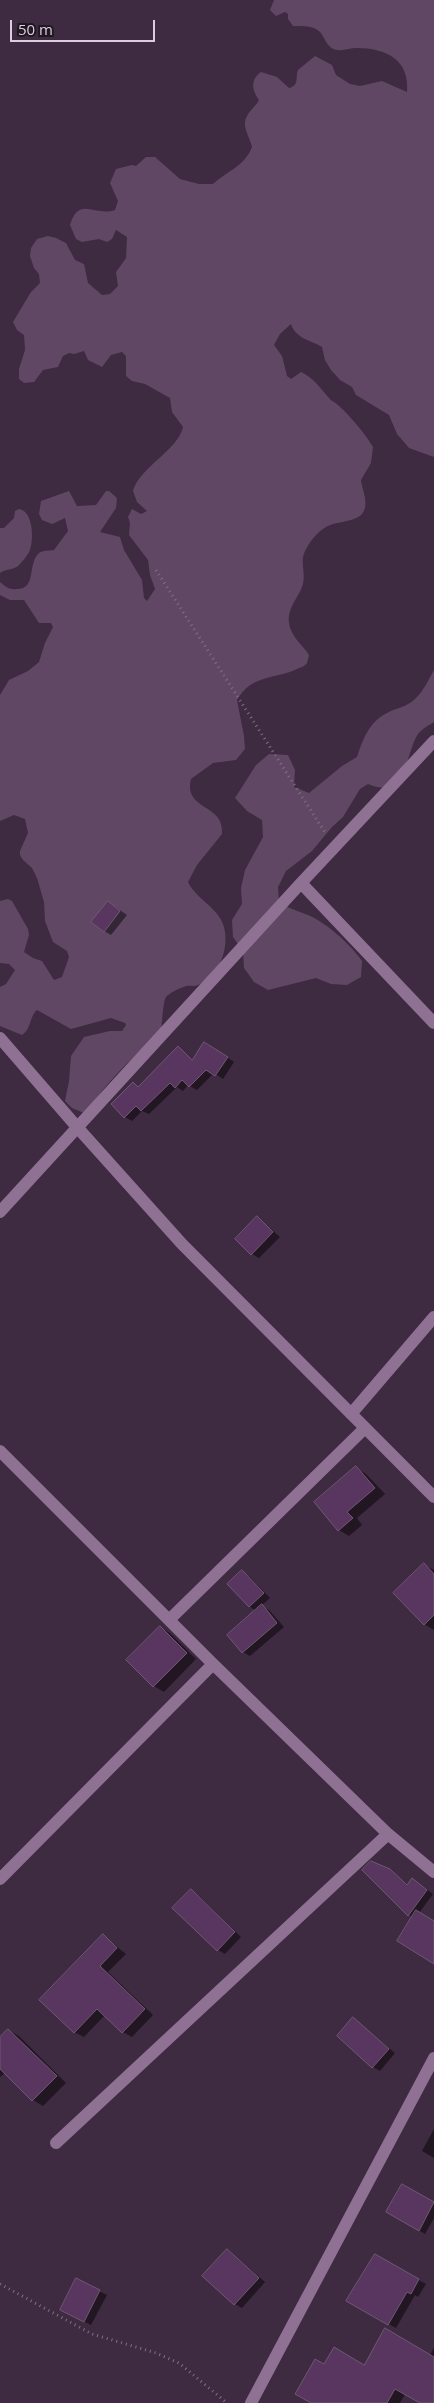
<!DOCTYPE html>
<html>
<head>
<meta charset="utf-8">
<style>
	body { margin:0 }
	#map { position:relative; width:434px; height:2403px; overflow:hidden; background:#3e2a41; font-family:"Open Sans",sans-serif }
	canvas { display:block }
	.scale { position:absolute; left:10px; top:20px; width:145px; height:22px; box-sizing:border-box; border:2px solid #dacddc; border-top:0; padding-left:6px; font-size:15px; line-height:18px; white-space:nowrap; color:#dacddc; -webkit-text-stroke:4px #201721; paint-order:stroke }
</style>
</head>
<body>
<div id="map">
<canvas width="434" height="2403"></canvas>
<div class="scale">50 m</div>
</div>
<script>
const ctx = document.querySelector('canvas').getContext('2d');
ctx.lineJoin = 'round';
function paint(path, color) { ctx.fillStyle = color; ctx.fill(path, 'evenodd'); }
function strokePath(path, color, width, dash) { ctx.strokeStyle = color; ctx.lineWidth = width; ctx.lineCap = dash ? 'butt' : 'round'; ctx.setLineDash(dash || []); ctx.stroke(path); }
paint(new Path2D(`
	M274,0h160v457l-25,-9 -12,-14 -8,-19 -33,-20 -4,-8 -12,-7 -9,-10 -6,-10 -3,-13c-13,-8 -26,-8 -31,-23l-11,10 -6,11 8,11 5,20 4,3 10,-7c13,6 19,16 28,26 2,3 6,4 9,7 12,11 26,27 35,42l-2,16 -10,17c1,10 9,24 1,34 -10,10 -28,6 -39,15 -8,5 -18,19 -20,28 -1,9 2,18 0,27 -4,14 -16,23 -14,39 2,14 13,21 20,32l-2,8c-3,4 -6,4 -10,6 -24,11 -45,5 -60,31l7,36 1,13 -9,11 -23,3 -22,16c-8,32 34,24 31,55l-25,31 -9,17c8,17 31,26 36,45 6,22 -6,50 -26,58 -4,2 -8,0 -12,1 -6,2 -17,7 -20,11 -3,4 -4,28 -5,34 -21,20 -42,39 -60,61 -6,8 -9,14 -17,21l-12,-5 -7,-7 4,-20 2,-25 13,-19 26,-6h12l4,-6 -1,-2 -14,-5 -40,11 -34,-19c-8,7 -5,18 -15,25l-22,-9v-39l6,-3 9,-14 -6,-6 -9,-1v-62l8,-2 4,2 16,28 1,6 -5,17 9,6 9,3 12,19 8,-3 7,-20 -2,-6 -14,-9 -8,-21 -1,-19 -7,-24 -5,-10 -9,-8 -3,-5v-4l8,-18 -3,-14 -11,-4 -14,6v-126l9,-15 19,-9 11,-9 6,-19 8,-16 -2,-4h-12l-15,-23h-14l-10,-5v-13c6,5 9,8 17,7 20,0 10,-25 22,-36 4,-3 11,-2 15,-3l14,-19 -3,-13 -13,6 -10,-4 -3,-6 2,-13 28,-10 8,15 19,-1 10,-14h3l8,7 -1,10 -16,24 20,5 4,13 18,30 2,18 3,3 8,-12 -5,-14 -2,-15 -19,-25 1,-12 -2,-6 4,-8 9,5 6,-3 -10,-9 -4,-11c6,-23 45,-41 50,-64l-11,-15 -2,-14 -25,-14 -13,-3 -6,-5v-20l-4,-4 -11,3 -9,12 -14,-7 -4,-9 -10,3 -5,-1 -6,3 -5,11 -15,3 -9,12 -10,1 -5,-4v-10l6,-19 -1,-15 -7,-5 -4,-8 18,-30 9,-9 -1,-9 -5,-6 -4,-12 1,-8 6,-9 11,-3 8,2 10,5 9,17 9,4 4,19 14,12 8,-1 8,-8 -2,-14 10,-14 1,-21 -11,-7 -4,9 -5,3 -8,-3 -17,3 -6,-3 -6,-14c9,-30 24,-8 45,-15l3,-9 -8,-18 6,-14 16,-4 4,1 10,-9h9l25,22 19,5h14c14,-13 32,-18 39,-37 -2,-10 -11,-21 -5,-31 3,-6 9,-10 12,-16 -7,-10 -9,-20 2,-28l16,5 12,11c11,-3 6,-11 9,-18l17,-14 17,9 4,10 14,9 10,2 22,-5 25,11c3,-32 -21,-44 -50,-44 -7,0 -13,3 -20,2 -11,-2 -11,-12 -18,-19 -8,-6 -17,-5 -26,-5l-5,-7v-5l-3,-2 -9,4 -6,-6z
	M19,509c14,2 15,29 11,41 -2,5 -8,12 -12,16 -5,4 -13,3 -18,7v-45h4l10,-10 1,-7z
	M434,670v52c-5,3 -12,7 -16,12 -12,17 -11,67 -50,50l-8,5 -17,28 -11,10 -20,24 -26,20 -8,16 1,16c10,5 19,8 29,12 20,9 41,28 54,46l-1,16 -14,8 -16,-1 -15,-6 -48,12 -14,-8 -10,-14 -1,-17 -10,-14 -1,-17 10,-16 -1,-16 4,-18 18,-33 -1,-17 -15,-9 -12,-13 21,-33 13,-11 19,1 7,15 -1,17 15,6 33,-27 15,-9c6,-18 12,-35 30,-44 9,-5 20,-6 28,-14 8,-7 14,-20 19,-29z`), '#604864');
paint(new Path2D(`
	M108,902l19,13 -16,20 -7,-4z
	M212,1047l22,15 -11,17 -9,-6 -17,17 -9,-5 -5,6 -6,-4 -28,27 -7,-3 -10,10 -7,-4 8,-33 6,3 39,-39 15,12z
	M257,1217l23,20 -21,21 -7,-4z
	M356,1468l10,6 19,20 -28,24 5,7 -13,11 -10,-6z
	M424,1565l10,5v60l-10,-6z
	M242,1572l7,4 21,22 -9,8 8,4 15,17 -34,29 -7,-4 13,-41 -7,-5z
	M160,1627l10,6 26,26 -32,33 -10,-6z
	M390,1870l18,15 11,-1 14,10 -14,19 15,9v40l-21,-45 -4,-2z
	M191,1891l7,4 43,42 -16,17 -7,-4z
	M103,1936l23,18 -18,18 45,43 -21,22 -9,-5 -18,-17 -21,22 -10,-5z
	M353,2019l42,34 -15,18 -7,-4z
	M8,2030l11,6 47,47 -23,23 -10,-6 -28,-27 -5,4v-38z
	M434,2129v29l-12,-7z
	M403,2186l31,18v14l-9,16 -37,-22z
	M228,2250l37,32 -23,26 -7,-4z
	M376,2256l50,28 -8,13 -3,-2 -19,33 -49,-27z
	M77,2280l30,15 -16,30 -22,-11z
	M434,2348v55h-12l-17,-9 -5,9h-87l12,-37 40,1 65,-12z`), '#0007');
const building = new Path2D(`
	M108,901l12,10 -16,21 -13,-10z
	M204,1042l24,15 -13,19 -9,-6 -17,17 -7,-7 -7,8 -5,-5 -29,28 -5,-5 -12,12 -13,-14 22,-22 5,5 40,-41 14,14z
	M257,1216l16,16 -22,23 -16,-16z
	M356,1466l19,22 -28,24 6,6 -15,13 -24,-29z
	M424,1563l10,11v41l-10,10 -31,-32z
	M242,1570l22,23 -15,14 -22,-23z
	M262,1604l15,19 -35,30 -15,-18z
	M160,1626l27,27 -34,34 -27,-27z
	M371,1861l19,8 17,16 5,-7 15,12 -19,26 -46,-46z
	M191,1889l44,43 -18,19 -45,-43z
	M416,1910l18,11v43l-37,-23z
	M103,1934l14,14 -17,18 45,43 -23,24 -25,-24 -23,24 -35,-33z
	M353,2017l36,32 -17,19 -35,-32z
	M8,2029l49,47 -25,25 -32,-32v-32z
	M402,2184l32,18 -15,29 -33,-19z
	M227,2249l32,29 -25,27 -32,-29z
	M375,2254l44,25 -8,15 -4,-2 -19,33 -42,-24z
	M76,2278l24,12 -16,32 -24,-12z
	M385,2328l49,29v46h-14l-25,-14 -8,14h-76l-16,-9 20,-35 9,5 10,-17 30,18z`);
paint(building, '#59365f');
strokePath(building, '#6f5972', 1);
strokePath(new Path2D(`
	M156,570l170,264
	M0,2284l92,50 64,19 23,10 48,40`), '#817083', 3, [1, 4]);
strokePath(new Path2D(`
	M301,883l133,140
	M0,1038l77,89 105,117 252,253
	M0,1212l301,-329 133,-142
	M351,1414l83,-97
	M0,1451l213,213 175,170 46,38
	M169,1620l196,-192
	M0,1879l213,-215
	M56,2143l332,-309
	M251,2403l183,-345`), '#8f7194', 12);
</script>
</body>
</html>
